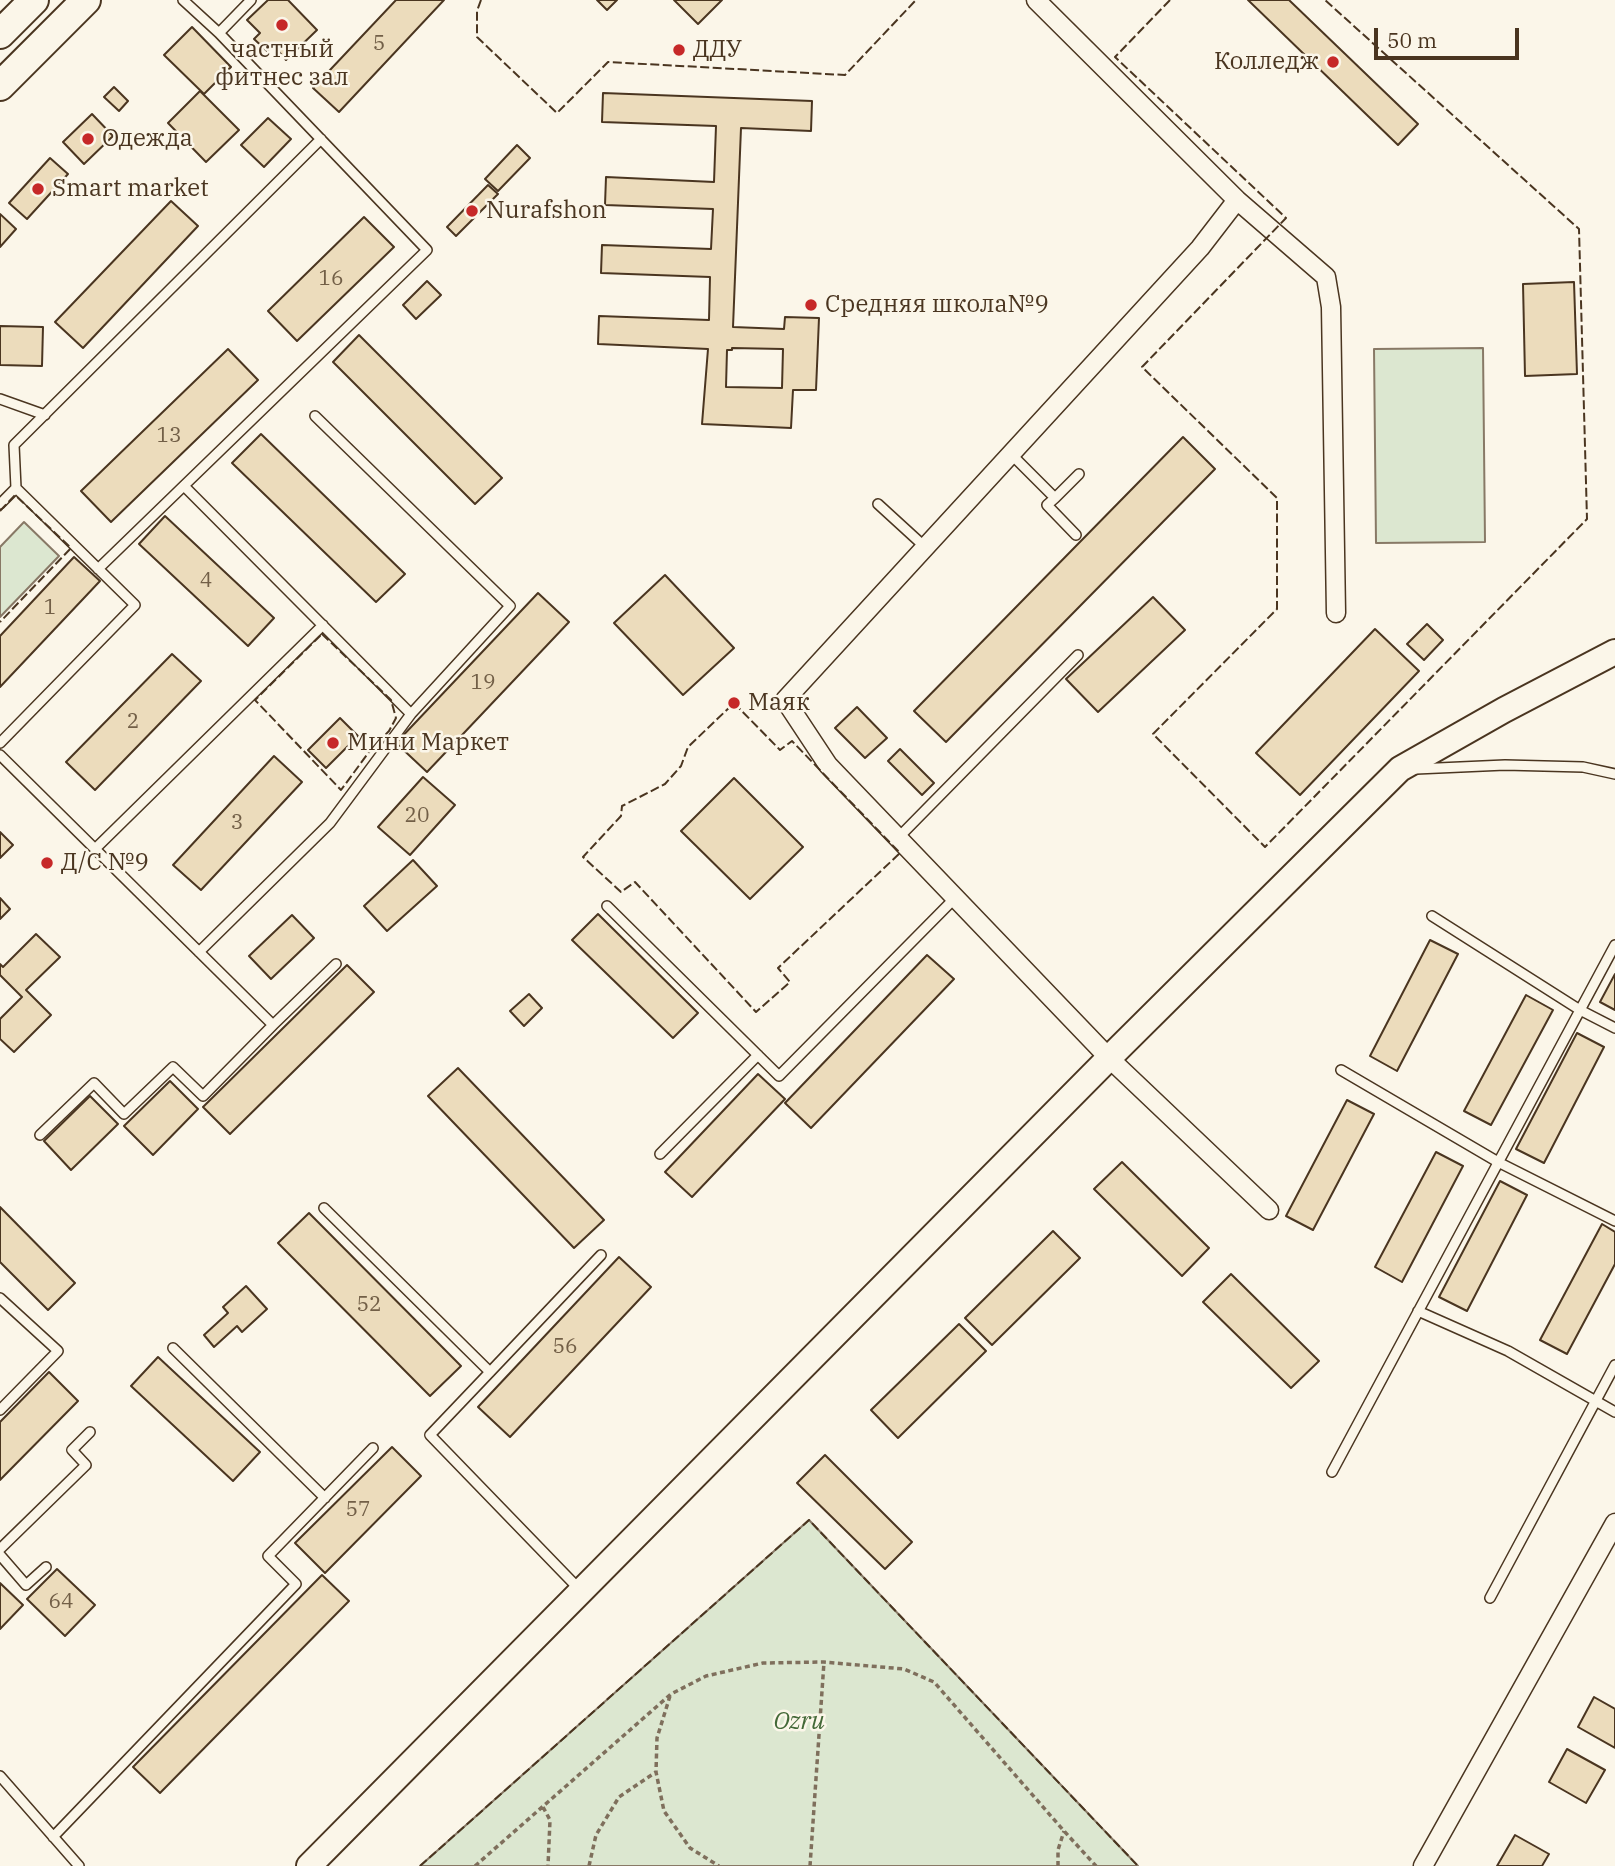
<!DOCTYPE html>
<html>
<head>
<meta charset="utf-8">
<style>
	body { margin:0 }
	#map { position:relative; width:1615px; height:1866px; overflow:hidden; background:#fbf6e9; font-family:"IBM Plex Serif",serif }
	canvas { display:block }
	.scale { position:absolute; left:1374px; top:28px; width:145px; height:32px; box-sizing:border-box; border:4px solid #4a3520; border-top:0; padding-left:9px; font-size:21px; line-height:24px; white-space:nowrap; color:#4a3520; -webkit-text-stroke:5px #fbf6e9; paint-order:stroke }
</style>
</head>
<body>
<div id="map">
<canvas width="1615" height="1866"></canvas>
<div class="scale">50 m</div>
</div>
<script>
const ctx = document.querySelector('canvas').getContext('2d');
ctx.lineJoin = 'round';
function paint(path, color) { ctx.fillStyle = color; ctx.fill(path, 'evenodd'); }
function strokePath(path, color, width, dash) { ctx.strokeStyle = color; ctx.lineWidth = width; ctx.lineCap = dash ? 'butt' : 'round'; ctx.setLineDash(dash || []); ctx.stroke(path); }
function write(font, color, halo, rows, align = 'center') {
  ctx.font = font + ' "IBM Plex Serif",serif'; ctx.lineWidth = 5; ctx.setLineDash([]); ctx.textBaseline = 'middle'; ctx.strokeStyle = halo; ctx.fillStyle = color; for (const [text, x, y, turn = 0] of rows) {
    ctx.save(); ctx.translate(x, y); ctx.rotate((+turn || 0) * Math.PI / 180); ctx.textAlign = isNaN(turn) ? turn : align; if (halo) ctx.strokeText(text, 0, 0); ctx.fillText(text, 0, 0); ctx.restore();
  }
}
const green = new Path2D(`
	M1483,348l2,194 -109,1 -2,-194z
	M24,522l35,34 -59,61v-70z
	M809,1520l329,346h-718z`);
paint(green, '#dce7d0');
strokePath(green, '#887966', 2);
const building = new Path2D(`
	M268,0h20l29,30 -31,30 -13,-15 -6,6 -13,-12 6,-6 -13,-13z
	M396,0h48l-105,112 -26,-24z
	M597,0h20l-10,10z
	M674,0h48l-24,24z
	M1248,0h41l129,124 -20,21z
	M192,27l39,40 -27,27 -40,-39z
	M114,87l14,14 -9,10 -15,-14z
	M200,91l39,39 -33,32 -38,-39z
	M603,93l209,8 -1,30 -70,-3 -8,199 51,2 1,-12 34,1 -3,72h-23l-2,38 -89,-4 6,-75 -110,-5 1,-28 110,4 1,-43 -109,-4 1,-28 109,4 2,-40 -108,-4 1,-28 108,5 2,-56 -114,-4zM732,348l51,1 -1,39 -56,-1 1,-37h5z
	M92,114l21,22 -29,28 -21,-22z
	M268,118l23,21 -27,28 -23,-22z
	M517,145l13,13 -32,33 -13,-12z
	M50,158l18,16 -41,45 -18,-16z
	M488,185l10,9 -42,42 -9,-9z
	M171,201l27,25 -115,122 -28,-26z
	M0,214l16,15 -16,18z
	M364,217l30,30 -97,94 -29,-30z
	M427,281l14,14 -25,24 -13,-14z
	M1574,282l3,92 -52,2 -2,-92z
	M0,326l43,1 -1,39 -42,-1z
	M359,335l143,143 -27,26 -142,-142z
	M228,349l30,31 -147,142 -30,-31z
	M261,434l144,140 -29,28 -144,-139z
	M1183,437l32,32 -269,273 -32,-31z
	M165,516l109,102 -26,28 -109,-102z
	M74,557l26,24 -100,106v-51z
	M665,575l69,73 -51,47 -69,-72z
	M538,593l31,29 -142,150 -31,-29z
	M1153,597l32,33 -87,82 -32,-33z
	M1427,624l16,16 -19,20 -17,-16z
	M1375,629l44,42 -119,124 -44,-42z
	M172,654l29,27 -106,109 -29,-28z
	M857,707l30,31 -22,20 -30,-30z
	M340,718l18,18 -32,32 -18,-18z
	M900,749l34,34 -12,12 -34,-34z
	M274,756l28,26 -101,108 -28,-25z
	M423,777l32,28 -45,50 -32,-28z
	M734,778l69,69 -53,52 -69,-68z
	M0,832l13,13 -13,13z
	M413,860l24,26 -50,45 -23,-25z
	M0,898l10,11 -10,10z
	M598,914l100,99 -25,25 -101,-98z
	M292,915l22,23 -43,41 -22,-23z
	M36,934l24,23 -34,33 25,25 -37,37 -14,-13v-20l22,-22 -22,-22v-11l3,3z
	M1430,940l28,14 -61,117 -27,-15z
	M927,955l27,24 -143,149 -26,-25z
	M347,965l27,27 -144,142 -27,-27z
	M1615,974v36l-15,-8z
	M529,994l13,14 -18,18 -14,-15z
	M1526,995l27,15 -62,115 -27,-14z
	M1577,1033l27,14 -60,116 -28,-14z
	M458,1068l146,152 -30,28 -146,-152z
	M758,1074l27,25 -93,98 -27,-25z
	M170,1081l28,28 -45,46 -29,-29z
	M90,1096l28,28 -47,46 -27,-29z
	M1347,1100l27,14 -61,116 -27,-14z
	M1436,1152l27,14 -61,116 -27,-15z
	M1122,1162l87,86 -27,28 -88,-87z
	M1500,1181l27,14 -60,116 -28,-14z
	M0,1207l75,76 -27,27 -48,-48z
	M309,1213l152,153 -31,30 -152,-153z
	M1602,1224l13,8v32l-48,90 -27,-14z
	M1053,1231l27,27 -88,87 -27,-27z
	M619,1257l32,30 -141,150 -32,-30z
	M1231,1274l88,87 -28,27 -88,-86z
	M246,1286l21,23 -25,23 -5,-6 -23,21 -10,-12 24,-22 -5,-6z
	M959,1324l27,27 -88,87 -27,-28z
	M158,1357l102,95 -27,29 -102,-95z
	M49,1372l29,29 -78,79v-58z
	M392,1447l29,29 -96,97 -30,-30z
	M825,1455l87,87 -27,27 -88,-86z
	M57,1569l38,36 -30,31 -38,-37z
	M322,1575l27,26 -189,192 -27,-26z
	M0,1583l23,22 -23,24z
	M1594,1697l21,12v39l-37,-21z
	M1567,1749l38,21 -19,33 -37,-21z
	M1515,1835l34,19 -7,12h-45z`);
paint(building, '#ecdcbc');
strokePath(building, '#4a3520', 2);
const lane = new Path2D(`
	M183,0l36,33 32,-33
	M0,399l45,16
	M1011,454l44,44 24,-24
	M184,486l227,228
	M16,488l-2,-43 307,-306
	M1055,498l-8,7 29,30
	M0,504l16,-16 119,117 -135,138
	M878,504l47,43
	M98,569l329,-319 -208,-217
	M0,755l273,270 63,-61
	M1416,769l89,-4 78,2 32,7
	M898,838l180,-183
	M95,849l228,-224
	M607,906l172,170 176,-178
	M1432,916l148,94 35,18
	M199,952l131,-129 81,-109 99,-108 -195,-190
	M1341,1070l157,92 117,59
	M40,1135l54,-52 30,31 49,-47 30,29 70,-71
	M660,1154l98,-99
	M324,1208l166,164 111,-117
	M0,1298l58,53 -58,59
	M1418,1311l90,40 107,61
	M173,1348l152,150
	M490,1372l-60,63 150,155
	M1332,1472l283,-527
	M0,1549l86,-84 -14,-15 18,-18
	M0,1555l26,30 20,-18
	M1490,1598l125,-233
	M0,1776l79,90
	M53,1837l243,-253 -28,-28 105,-108`);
const street = new Path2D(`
	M1036,0l201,200 89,77 5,30 5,306
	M1237,200l-37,48 -415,452 43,65 281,293 160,152
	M1423,1866l192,-343`);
const secondary = new Path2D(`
	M309,1866l800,-808 291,-289 104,-59 111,-58`);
const primary = new Path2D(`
	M0,34l34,-34
	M0,86l86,-86`);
strokePath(lane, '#4a3520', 12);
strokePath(street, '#4a3520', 21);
strokePath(secondary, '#4a3520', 28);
strokePath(primary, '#4a3520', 32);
strokePath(new Path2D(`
	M670,1696l-13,42 -1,34 8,39 26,37 29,18
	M543,1807l7,13 -2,46
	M475,1866l196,-172 35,-18 57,-13 61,-1 80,7 30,13 130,149 32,35
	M589,1866l7,-31 23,-38 37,-25
	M810,1866l14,-204
	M1058,1866v-16l6,-19`), '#7f6f5c', 3.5, [5, 3.5]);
strokePath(lane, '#fbf6e9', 9);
strokePath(street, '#fbf6e9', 18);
strokePath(secondary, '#fbf6e9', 24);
strokePath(primary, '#fbf6e9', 28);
strokePath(new Path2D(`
	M481,0l-4,11v26l80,76 51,-51 237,13 71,-75
	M1170,0l-55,57 171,161 -144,149 135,131v111l-124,125 112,113 322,-328 -8,-290 -254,-229
	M0,511l15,-16 56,53 -71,74
	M322,634l69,66 5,18 -7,13 -20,21 -28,38 -86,-90z
	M734,703l46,47 12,-9 108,112 -122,115 12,14 -34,30 -121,-130 -14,10 -38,-35 38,-41 1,-10 43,-22 16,-18 7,-19z
	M420,1866l389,-346 329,346`), '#4a3520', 2, [9, 3.5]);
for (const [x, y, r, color] of [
	[282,25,7,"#c62828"],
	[679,50,7,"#c62828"],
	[1333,62,7,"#c62828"],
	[88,139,7,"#c62828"],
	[38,189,7,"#c62828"],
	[472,211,7,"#c62828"],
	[811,305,7,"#c62828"],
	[734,703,7,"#c62828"],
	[333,743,7,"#c62828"],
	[47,863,7,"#c62828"]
]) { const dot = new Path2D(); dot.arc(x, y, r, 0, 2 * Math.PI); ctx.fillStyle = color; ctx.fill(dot); strokePath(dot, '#fbf6e9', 2.5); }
write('21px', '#725f47', null, [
	["5",379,44],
	["16",331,279],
	["13",169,436],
	["4",206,581],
	["1",50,608],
	["19",483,683],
	["2",133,722],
	["20",417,816],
	["3",237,823],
	["52",369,1305],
	["56",565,1347],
	["57",358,1510],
	["64",61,1602]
]);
write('24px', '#4a3520', '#fbf6e9', [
	["частный",282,50,"center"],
	["фитнес зал",282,78,"center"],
	["ДДУ",693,50],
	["Колледж",1319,62,"right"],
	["Одежда",102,139],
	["Smart market",52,189],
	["Nurafshon",486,211],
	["Средняя школа№9",825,305],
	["Маяк",748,703],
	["Мини Маркет",347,743],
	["Д/С №9",61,863]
], 'left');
write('italic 24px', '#436837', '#fbf6e9', [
	["Ozru",799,1722]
]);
</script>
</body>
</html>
